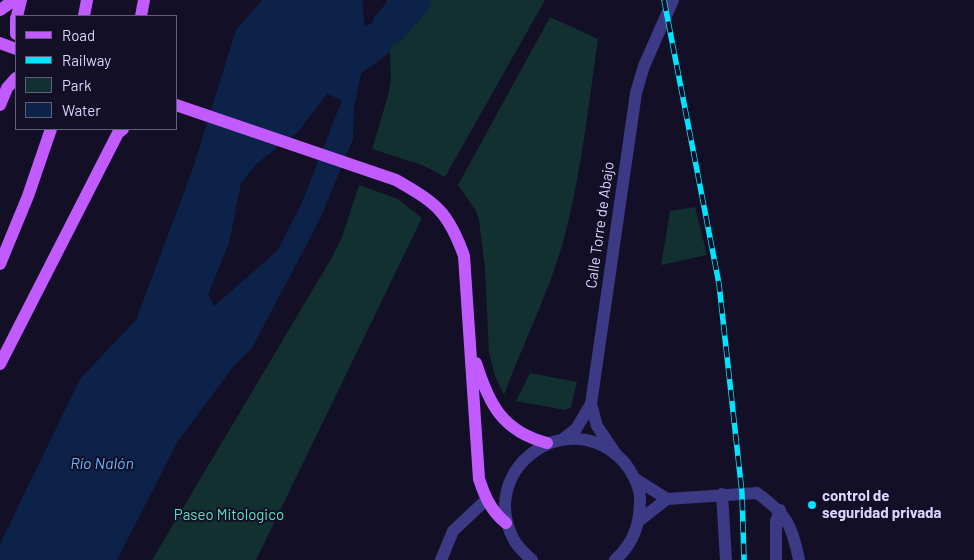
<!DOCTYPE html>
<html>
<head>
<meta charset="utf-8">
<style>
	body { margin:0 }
	#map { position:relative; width:974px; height:560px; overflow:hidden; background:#130f26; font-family:Barlow,sans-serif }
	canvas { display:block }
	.legend { position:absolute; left:15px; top:15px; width:162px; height:115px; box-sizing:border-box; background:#130f26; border:1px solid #625e7d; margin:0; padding:6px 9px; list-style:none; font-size:15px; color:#d9d4ff }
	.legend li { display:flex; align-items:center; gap:10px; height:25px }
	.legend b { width:25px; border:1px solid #625e7d }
</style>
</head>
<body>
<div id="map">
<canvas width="974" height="560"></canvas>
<ul class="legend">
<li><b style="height:6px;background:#c25bff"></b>Road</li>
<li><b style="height:6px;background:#00e5ff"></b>Railway</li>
<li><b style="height:14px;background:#12302f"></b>Park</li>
<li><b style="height:14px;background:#0c2248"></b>Water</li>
</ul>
</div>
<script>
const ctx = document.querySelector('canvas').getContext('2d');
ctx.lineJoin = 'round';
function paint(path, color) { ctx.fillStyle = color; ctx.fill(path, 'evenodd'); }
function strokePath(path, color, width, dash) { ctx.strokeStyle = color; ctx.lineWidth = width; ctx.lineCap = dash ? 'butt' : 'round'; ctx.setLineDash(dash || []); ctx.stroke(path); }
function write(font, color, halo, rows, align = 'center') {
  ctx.font = font + ' Barlow,sans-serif'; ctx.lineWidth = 4; ctx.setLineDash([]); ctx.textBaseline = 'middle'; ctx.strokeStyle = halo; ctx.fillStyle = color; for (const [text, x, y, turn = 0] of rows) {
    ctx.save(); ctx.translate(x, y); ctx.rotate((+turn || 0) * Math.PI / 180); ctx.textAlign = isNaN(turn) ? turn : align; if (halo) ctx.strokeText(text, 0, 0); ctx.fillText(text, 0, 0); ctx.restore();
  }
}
paint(new Path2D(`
	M387,0h13l-13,15z
	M420,0h125l-100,177 -23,-12 -50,-16 17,-57 2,-16 -2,-41z
	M550,17l48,22c-9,63 -16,127 -31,188 -13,55 -43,114 -63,168l-9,-19 -6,-23 -4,-85 -6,-48 -3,-9 -18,-26z
	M359,185l39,14 24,19 -166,342h-104l179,-301 11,-22z
	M695,207l12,48 -46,10 9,-54z
	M530,373l47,9 -6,25 -6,3 -49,-9z`), '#12302f');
paint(new Path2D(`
	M262,0h100l5,48 -13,58 -1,33 -32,78 -69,131 -19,19 -55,74 -61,119h-117v-16l80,-165 56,-59 56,-149 44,-141zM327,94l15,6 -41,105 -24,46 -63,55 -6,-11 21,-52 12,-60 16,-20 41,-31z`), '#0c2248');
strokePath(new Path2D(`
	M390,26l23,-26
	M322,69l23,-6 30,-22`), '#0c2248', 36);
strokePath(new Path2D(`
	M563,439l13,-10 15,-25
	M616,454l-19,-28 -6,-22 45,-311 8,-27 29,-66
	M634,478l33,21
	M722,494l4,66
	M640,520l27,-21 90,-6c29,21 35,31 42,67
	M441,560l12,-29 33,-31
	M532,560c-6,-6 -14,-12 -18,-20 -38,-71 54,-137 109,-79 9,10 17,26 17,38 0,25 -6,44 -25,61
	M776,560v-39l4,-11`), '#3d3a85', 12);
strokePath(new Path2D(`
	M0,10l14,-10
	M17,16l4,-16
	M84,16l3,-16
	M141,16l3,-16
	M16,18v16
	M0,43l16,6
	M0,105l7,-17 9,-10
	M176,105l220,75c40,23 52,31 68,76l15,223c6,18 12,32 27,44
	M0,264l28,-68 23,-67
	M476,363c13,41 26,68 71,80
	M0,364l118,-231 5,-4`), '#c25bff', 12);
const rail = new Path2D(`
	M664,0l55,284 23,209 2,67`);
strokePath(rail, '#00e5ff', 5.5);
strokePath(rail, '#130f26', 4, [11]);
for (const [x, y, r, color] of [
	[812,505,5,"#00e5ff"]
]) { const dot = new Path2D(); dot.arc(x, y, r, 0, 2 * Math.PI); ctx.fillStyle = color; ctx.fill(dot); strokePath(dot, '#130f26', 2); }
write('15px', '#d9d4ff', '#130f26', [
	["Calle Torre de Abajo",600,225,-82]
]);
write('bold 15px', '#d9d4ff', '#130f26', [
	["control de",822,496],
	["seguridad privada",822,513]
], 'left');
write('15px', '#5fe0c0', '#130f26', [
	["Paseo Mitologico",229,515]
]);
write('italic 16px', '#62b6ff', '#130f26', [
	["Río Nalón",102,464]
]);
</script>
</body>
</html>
